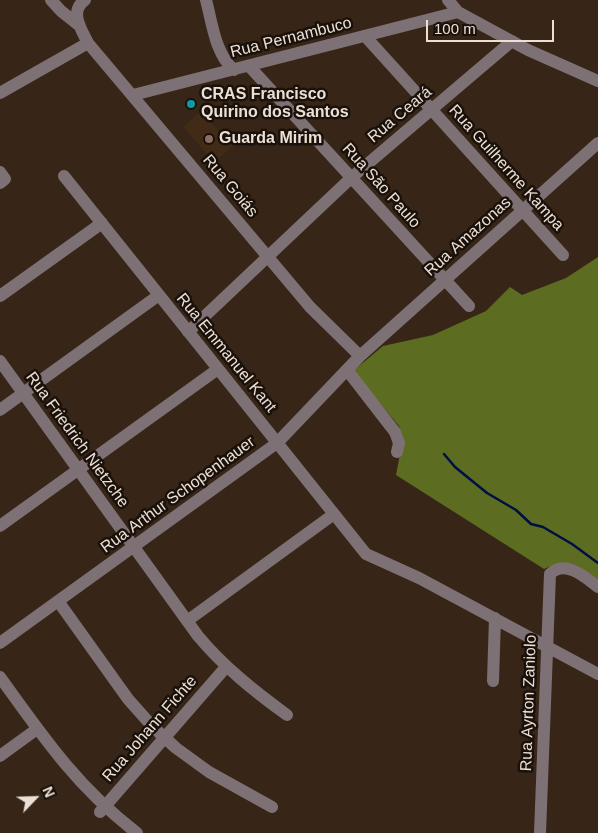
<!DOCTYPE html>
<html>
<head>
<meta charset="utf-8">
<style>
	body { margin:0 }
	#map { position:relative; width:598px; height:833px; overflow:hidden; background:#372617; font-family:Arial,sans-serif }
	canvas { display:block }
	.north { position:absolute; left:10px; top:773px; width:50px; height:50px; -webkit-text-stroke:4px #19110a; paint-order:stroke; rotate:66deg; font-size:14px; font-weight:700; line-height:20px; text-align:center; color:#ece0d6 }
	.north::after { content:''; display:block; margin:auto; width:18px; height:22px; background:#ece0d6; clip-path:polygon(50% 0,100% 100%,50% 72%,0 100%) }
	.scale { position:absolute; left:426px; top:20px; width:128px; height:22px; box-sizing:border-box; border:2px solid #ece0d6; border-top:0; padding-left:6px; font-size:15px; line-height:18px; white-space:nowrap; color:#ece0d6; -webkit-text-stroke:4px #19110a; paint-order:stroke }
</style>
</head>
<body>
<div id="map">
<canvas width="598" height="833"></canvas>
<div class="north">N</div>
<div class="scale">100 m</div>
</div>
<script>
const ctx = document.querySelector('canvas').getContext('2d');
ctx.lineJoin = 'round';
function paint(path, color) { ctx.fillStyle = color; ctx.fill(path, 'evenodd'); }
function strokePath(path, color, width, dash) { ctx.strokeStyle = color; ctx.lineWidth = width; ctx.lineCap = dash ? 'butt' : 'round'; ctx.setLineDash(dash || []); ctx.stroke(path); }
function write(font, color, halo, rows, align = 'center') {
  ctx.font = font + ' Arial,sans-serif'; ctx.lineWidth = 5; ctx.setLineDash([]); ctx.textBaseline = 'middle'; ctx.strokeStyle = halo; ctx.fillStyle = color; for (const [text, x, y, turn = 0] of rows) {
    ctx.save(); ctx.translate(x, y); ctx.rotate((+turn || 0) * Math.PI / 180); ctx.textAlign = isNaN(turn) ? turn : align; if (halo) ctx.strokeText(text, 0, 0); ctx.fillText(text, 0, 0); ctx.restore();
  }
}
paint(new Path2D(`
	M201,111l31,36 -18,15 -31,-35z`), '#412b16');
paint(new Path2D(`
	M598,257v324c-23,-17 -26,-24 -54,-12l-148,-94 7,-37 -4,-12 -46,-55 30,-25 50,-11 53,-24 24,-24 12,8 44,-17z`), '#5c6d22');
strokePath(new Path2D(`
	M444,454l11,13 32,26 29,17 15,14 12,3 29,17 26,19`), '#000e43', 2.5);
strokePath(new Path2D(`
	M51,0l10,11 19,15
	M85,0c-16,11 -4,29 3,43l222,264 50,49
	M206,0c6,22 9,54 28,70
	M448,0l10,12 70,38 70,31
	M365,36l198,219
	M249,66l220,240
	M0,93l88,-50
	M133,95l325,-83
	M0,172l5,7 -5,4
	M64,176l302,378 53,24 179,96
	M0,296l102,-73
	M188,332l163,-154 161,-137
	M0,361l198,275c26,31 56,55 89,79
	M347,370l48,62 4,11 -2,9
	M0,410l159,-115
	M0,526l218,-157
	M58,601l70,98 24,27 24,22 33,24 63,35
	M187,621l147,-107
	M0,643l277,-200 83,-87 238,-213
	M0,677c43,60 78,111 137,156
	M493,681l2,-63
	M0,756l37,-27
	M100,812l126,-145
	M540,833l10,-259c15,-15 35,3 48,13`), '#7e7175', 12);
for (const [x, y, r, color] of [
	[191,104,5,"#0f9aa8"],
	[209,139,5,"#8d6e63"]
]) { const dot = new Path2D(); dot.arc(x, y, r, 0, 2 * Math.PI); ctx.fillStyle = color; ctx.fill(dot); strokePath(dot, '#19110a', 2); }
write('16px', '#ece0d6', '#19110a', [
	["Rua Pernambuco",291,38,-14],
	["Rua Ceará",400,115,-40],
	["Rua Guilherme Kampa",506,168,48],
	["Rua Goiás",230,186,50],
	["Rua São Paulo",381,186,48],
	["Rua Amazonas",468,237,-42],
	["Rua Emmanuel Kant",226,353,51],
	["Rua Friedrich Nietzche",77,440,54],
	["Rua Arthur Schopenhauer",178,495,-36],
	["Rua Ayrton Zaniolo",529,703,-88],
	["Rua Johann Fichte",150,729,-49]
]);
write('bold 16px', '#ece0d6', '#19110a', [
	["CRAS Francisco",201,95],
	["Quirino dos Santos",201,113],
	["Guarda Mirim",219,139]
], 'left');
</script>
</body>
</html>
